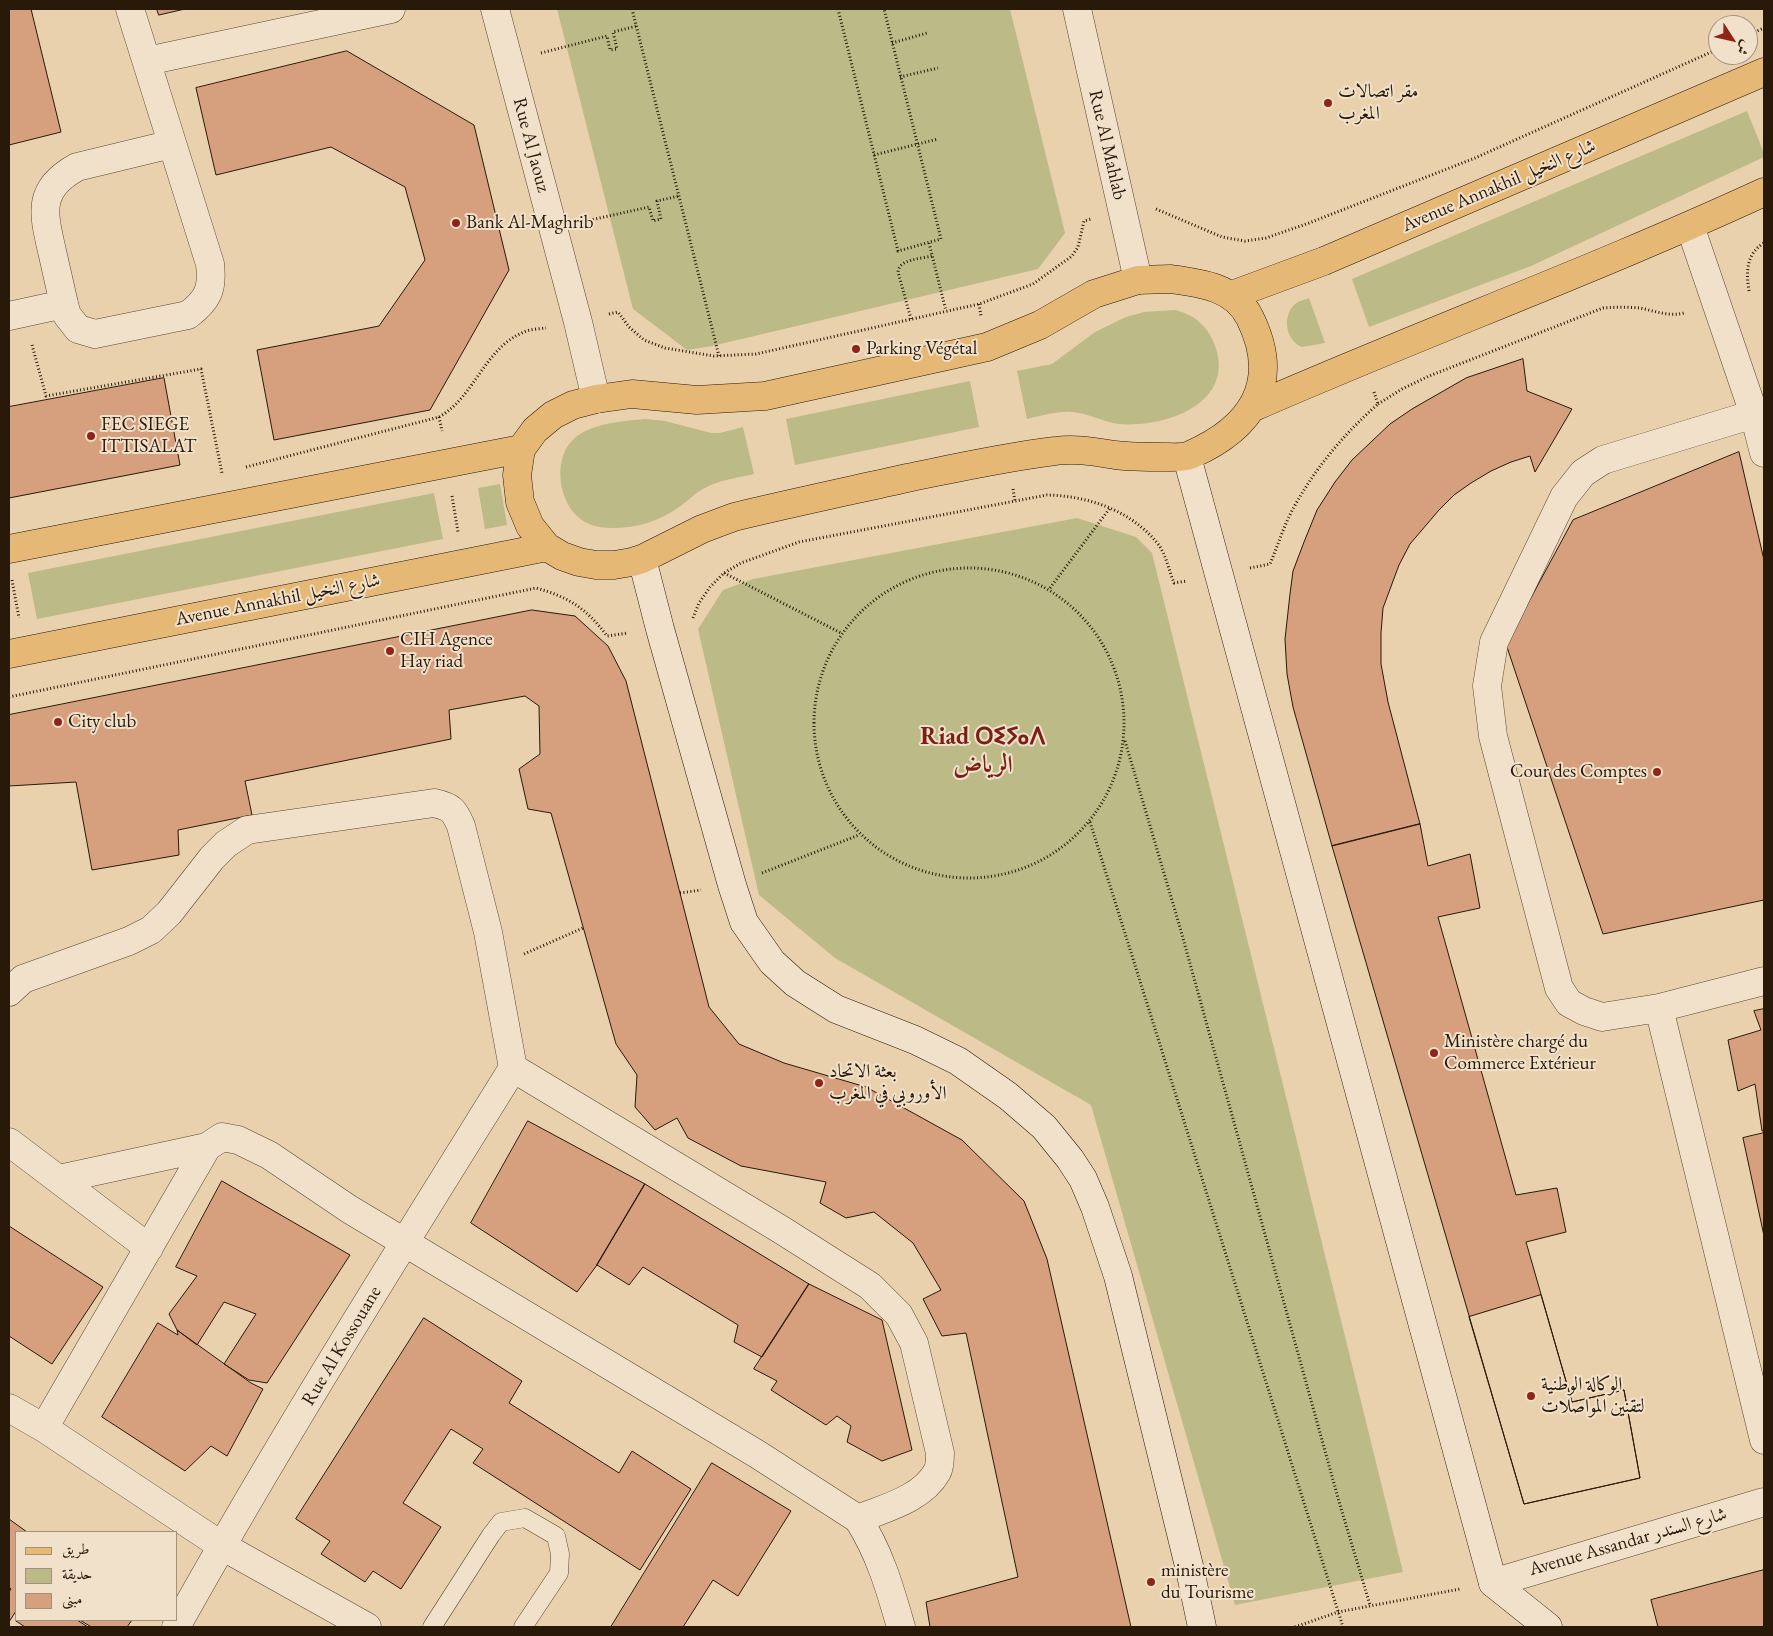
<!DOCTYPE html>
<html>
<head>
<meta charset="utf-8">
<style>
	body { margin:0 }
	#map { position:relative; width:1773px; height:1636px; overflow:hidden; background:#ead1ad; font-family:"EB Garamond",Amiri,serif }
	canvas { display:block }
	.frame { position:absolute; inset:0; border:10px solid #281909; pointer-events:none }
	.legend { position:absolute; left:15px; top:1531px; width:162px; height:90px; box-sizing:border-box; background:#f1e1ca; border:1px solid #a1917d; margin:0; padding:6px 9px; list-style:none; font-size:15px; color:#281909 }
	.legend li { display:flex; align-items:center; gap:10px; height:25px }
	.legend b { width:25px; border:1px solid #a1917d }
	.north { position:absolute; left:1708px; top:15px; width:50px; height:50px; box-sizing:border-box; background:#f1e1ca; border:1px solid #a1917d; border-radius:50%; rotate:125deg; font-size:14px; font-weight:700; line-height:20px; text-align:center; color:#281909 }
	.north::after { content:''; display:block; margin:auto; width:18px; height:22px; background:#8f2418; clip-path:polygon(50% 0,100% 100%,50% 72%,0 100%) }
</style>
</head>
<body>
<div id="map">
<canvas width="1773" height="1636"></canvas>
<div class="frame"></div>
<ul class="legend">
<li><b style="height:6px;background:#e5b876"></b>طريق</li>
<li><b style="height:14px;background:#bcba86"></b>حديقة</li>
<li><b style="height:14px;background:#d6a07e"></b>مبنى</li>
</ul>
<div class="north">ش</div>
</div>
<script>
const ctx = document.querySelector('canvas').getContext('2d');
ctx.lineJoin = 'round';
function paint(path, color) { ctx.fillStyle = color; ctx.fill(path, 'evenodd'); }
function strokePath(path, color, width, dash) { ctx.strokeStyle = color; ctx.lineWidth = width; ctx.lineCap = dash ? 'butt' : 'round'; ctx.setLineDash(dash || []); ctx.stroke(path); }
function write(font, color, halo, rows, align = 'center') {
  ctx.font = font + ' "EB Garamond",Amiri,"Noto Sans Tifinagh",serif'; ctx.lineWidth = 4; ctx.setLineDash([]); ctx.textBaseline = 'middle'; ctx.strokeStyle = halo; ctx.fillStyle = color; for (const [text, x, y, turn = 0] of rows) {
    ctx.save(); ctx.translate(x, y); ctx.rotate((+turn || 0) * Math.PI / 180); ctx.textAlign = isNaN(turn) ? turn : align; if (halo) ctx.strokeText(text, 0, 0); ctx.fillText(text, 0, 0); ctx.restore();
  }
}
paint(new Path2D(`
	M557,9h453l55,224 -27,36 -326,77 -25,4 -54,-41z
	M1747,111l17,42v4l-233,109 -162,61 -17,-48z
	M1309,298l16,45 -23,4c-16,-6 -20,-30 -8,-42 4,-4 10,-5 15,-7z
	M1176,310c19,6 30,14 38,33 24,60 -48,85 -95,81 -16,-2 -31,-11 -47,-12 -15,-1 -31,4 -45,7l-10,-48 35,-7 43,-32 31,-15 18,-5z
	M970,381l9,46 -184,38 -9,-46z
	M645,419l20,2 46,12h9l23,-6 11,47c-17,4 -36,6 -51,15 -8,4 -14,11 -21,16 -21,16 -44,23 -70,23 -13,0 -26,-3 -35,-12 -20,-19 -24,-61 -1,-79 18,-14 46,-16 69,-18z
	M500,484l7,41 -22,4 -7,-41z
	M434,493l9,46 -406,80 -9,-46z
	M1077,518l59,19 16,16 251,1019 -168,33 -144,-500 -256,-147 -76,-63 -61,-266 25,-39 30,-11z`), '#bcba86');
const building = new Path2D(`
	M9,9h22l30,123 -52,13z
	M157,9h28l-26,6z
	M347,51l127,74 35,145 -79,140 -156,30 -17,-90 122,-24 46,-66 -20,-73 -74,-40 -115,28 -20,-87z
	M1523,359l4,32 45,18 -37,63 -5,-16 -19,6 -20,9 -20,12 -17,12 -15,15 -29,34 -11,21 -16,43 -2,25v31l7,38 32,122 -88,22 -39,-139 -6,-33 -2,-35 5,-45 3,-23 11,-29 13,-32 18,-28 17,-22 38,-36 22,-15 54,-31z
	M164,378l16,87 -171,33v-91z
	M1739,452l25,108v340l-161,34 -97,-290 67,-124z
	M532,610l43,6 33,30 18,35 83,326 30,37 45,19 82,24 96,53 62,61 23,58 84,368h-201l-4,-25 92,-25 -52,-244 -24,3 -19,-37 18,-9 -28,-47 -39,-31 -28,6 -26,-15 6,-21 -85,-16 -53,-28 -11,-20 -22,12 -20,-23 2,-32 -21,-31 -65,-231 -23,-4 -9,-40 21,-15 -1,-48 -14,-10 -76,14 2,29 -206,42 7,34 -74,15 1,25 -87,15 -16,-88 -67,4v-71z
	M1420,824l8,42 42,-12 10,54 -42,9 78,278 41,-7 9,44 -40,10 46,160 52,-12 16,88 -116,26 -192,-658z
	M1764,1009v122h-2l-7,-47 -17,7 -10,-51 33,-10 -7,-19z
	M528,1121l117,63 -48,81 -20,27 -106,-69z
	M1764,1133v103l-21,-98z
	M222,1181l128,74 -83,128 -18,-3 -25,-16 32,-50 -32,-12 -27,43 -20,-15 -8,-16 28,-38 -21,-9z
	M645,1184l164,100 -47,73 -28,-15 4,-17 -95,-58 -14,18 -32,-20z
	M9,1226l94,61 -51,77 -43,-28z
	M809,1284l73,36 30,130 -30,11 -35,-19 4,-16 -14,-10 -11,9 -55,-35 6,-9 -23,-12z
	M1541,1295l31,107 52,-12 16,88 -116,26 -55,-187z
	M424,1318l98,63 -13,22 110,70 13,-22 59,38 -51,81 -167,-107 10,-14 -32,-20 -48,74 38,24 -40,62 -28,-18 -8,11 -44,-28 9,-13 -34,-22z
	M158,1323l20,12 -1,-5 74,53 12,6 -36,67 -16,-10 -26,25 -83,-54z
	M712,1463l79,48 -53,85 -25,-16 -30,47h-72z
	M9,1519l18,13h-11v79l-7,11v-30l2,-3 -2,-2z
	M1764,1570v57h-106l-7,-27z
	M17,1620h60l11,7h-63l-9,-6z
	M80,1620h52l-5,7h-35z`);
paint(building, '#d6a07e');
strokePath(building, '#281909', 1);
const lane = new Path2D(`
	M432,1627l59,-92 10,-13 24,-4 31,18 4,18 -1,19 -36,54`);
const street = new Path2D(`
	M130,9l80,255c3,25 -2,36 -22,51l-93,19 -17,-5 -11,-14 -3,-11c-4,-18 -8,-35 -12,-53 -9,-39 -15,-62 25,-84l95,-23
	M495,9l83,313 18,77
	M1077,9l61,271
	M147,61l244,-52
	M1690,226l64,188 10,39
	M9,316l55,-12
	M1764,411l-161,49 -20,13 -19,24 -70,145 -7,44 6,50 66,252 10,15 15,8 18,6 57,-9 105,-27
	M9,992l14,-13 106,-38 22,-11 18,-17 43,-55 14,-14 21,-14 187,-27c18,4 20,7 27,23l27,106 25,136 267,161 90,57 29,29 15,28 26,110c0,6 0,14 -3,19 -15,27 -52,36 -79,47
	M1659,1008l105,432
	M9,1142l140,106
	M59,1179l148,-32
	M9,1408l35,20 178,118 145,81
	M44,1428l163,-281 15,-10 16,3 31,15 80,54 408,245 101,65c22,34 32,70 43,108
	M1493,1583l271,-81
	M176,1627c106,-190 222,-374 337,-559`);
const secondary = new Path2D(`
	M1187,457l306,1126 55,44
	M642,559l18,70 72,256 12,37 28,40 23,21 41,26 79,31 43,21 50,35 36,31 26,32 13,20 12,28 23,69 72,294 12,57`);
const primary = new Path2D(`
	M1170,279c31,4 65,8 80,39 32,65 2,110 -60,137 -7,3 -18,2 -26,2 -16,0 -32,0 -49,-2 -20,-3 -39,-7 -60,-4 -50,6 -99,17 -148,27 -58,13 -115,25 -173,39l-32,12 -60,30 -10,3 -18,3h-18l-17,-3 -17,-6 -15,-9 -17,-21 -10,-24 -3,-27 4,-26 14,-19 18,-15 20,-10 23,-6 36,-5 65,6 68,-4 222,-49 53,-22 54,-31 44,-14z
	M1232,295l92,-34 440,-189
	M1254,407c169,-74 343,-138 510,-215
	M9,549l512,-100
	M9,654l538,-107`);
strokePath(lane, '#584732', 19);
strokePath(street, '#584732', 29);
strokePath(secondary, '#281909', 29);
strokePath(primary, '#281909', 29);
strokePath(new Path2D(`
	M632,9l87,347
	M838,9l60,242 43,-12 -57,-230
	M1748,35l16,-7
	M892,43l35,-10
	M541,53l66,-17 3,14 7,-1 -4,-17 24,-6
	M900,77l38,-9
	M874,155l64,-16
	M1156,209l66,28 23,4 21,-3 43,-15 166,-65 243,-109
	M586,221l63,-14 4,14 8,-2 -4,-18 22,-5
	M929,243l17,68
	M1749,291c-3,-19 -3,-37 15,-48
	M979,304l2,12
	M609,314l9,-2 11,15 15,13 21,8 49,8 42,-2 223,-50 54,-20 39,-28 6,-9 6,-26 7,-2
	M911,319l-13,-47c1,-13 22,-13 34,-16
	M32,345l14,51 155,-27 21,104
	M1378,404l24,-15 27,-13 174,-68c12,-1 25,-1 37,0 15,3 29,9 44,5
	M439,417l3,14
	M246,467l193,-50c36,-20 45,-69 85,-85 6,-3 15,-3 22,-4
	M1013,489l2,12
	M452,496l6,36
	M814 723a155 155 0 1 1 310 0a155 155 0 1 1-310 0Z
	M1250,568l20,-4c8,-19 14,-39 24,-57 22,-40 50,-73 84,-103l-4,-12
	M724,573l117,60
	M12,580l7,38
	M1050,588l60,-80
	M693,618l6,-15 11,-16 14,-14 17,-10 58,-21 248,-47c41,1 84,15 111,49 8,10 11,27 16,39l13,-2
	M9,697l527,-109c33,9 51,21 71,48l21,-3
	M1125,741l54,183 161,581 30,100
	M1090,822l253,805
	M762,873l97,-38
	M680,893l21,-3
	M524,954l59,-26
	M1295,1627l43,-15 122,-23`), '#281909', 3, [1, 2.5]);
strokePath(lane, '#f1e1ca', 18);
strokePath(street, '#f1e1ca', 28);
strokePath(secondary, '#f1e1ca', 28);
strokePath(primary, '#e5b876', 28);
for (const [x, y, r, color] of [
	[1328,103,5,"#8f2418"],
	[456,223,5,"#8f2418"],
	[856,349,5,"#8f2418"],
	[91,436,5,"#8f2418"],
	[390,651,5,"#8f2418"],
	[58,722,5,"#8f2418"],
	[1657,772,5,"#8f2418"],
	[1434,1053,5,"#8f2418"],
	[819,1083,5,"#8f2418"],
	[1531,1396,5,"#8f2418"],
	[1151,1582,5,"#8f2418"]
]) { const dot = new Path2D(); dot.arc(x, y, r, 0, 2 * Math.PI); ctx.fillStyle = color; ctx.fill(dot); strokePath(dot, '#f1e1ca', 2); }
write('19px', '#281909', '#f1e1ca', [
	["مقر اتصالات",1338,92],
	["المغرب",1338,114],
	["Bank Al-Maghrib",466,223],
	["Parking Végétal",866,349],
	["FEC SIEGE",101,425],
	["ITTISALAT",101,447],
	["CIH Agence",400,640],
	["Hay riad",400,662],
	["City club",68,722],
	["Cour des Comptes",1647,772,"right"],
	["Ministère chargé du",1444,1042],
	["Commerce Extérieur",1444,1064],
	["بعثة الاتحاد",829,1072],
	["الأوروبي في المغرب",829,1094],
	["الوكالة الوطنية",1541,1385],
	["لتقنين المواصلات",1541,1407],
	["ministère",1161,1571],
	["du Tourisme",1161,1593]
], 'left');
write('19px', '#281909', '#f1e1ca', [
	["Rue Al Jaouz",531,145,75],
	["Rue Al Mahlab",1107,145,77],
	["Avenue Annakhil شارع النخيل",1499,186,-23],
	["Avenue Annakhil شارع النخيل",278,600,-11],
	["Rue Al Kossouane",342,1346,-59],
	["Avenue Assandar شارع السندر",1628,1542,-16]
]);
write('bold 24px', '#7a1f14', '#f1e1ca', [
	["Riad ⵔⵉⵢⴰⴷ",983,737],
	["الرياض",983,765]
]);
</script>
</body>
</html>
